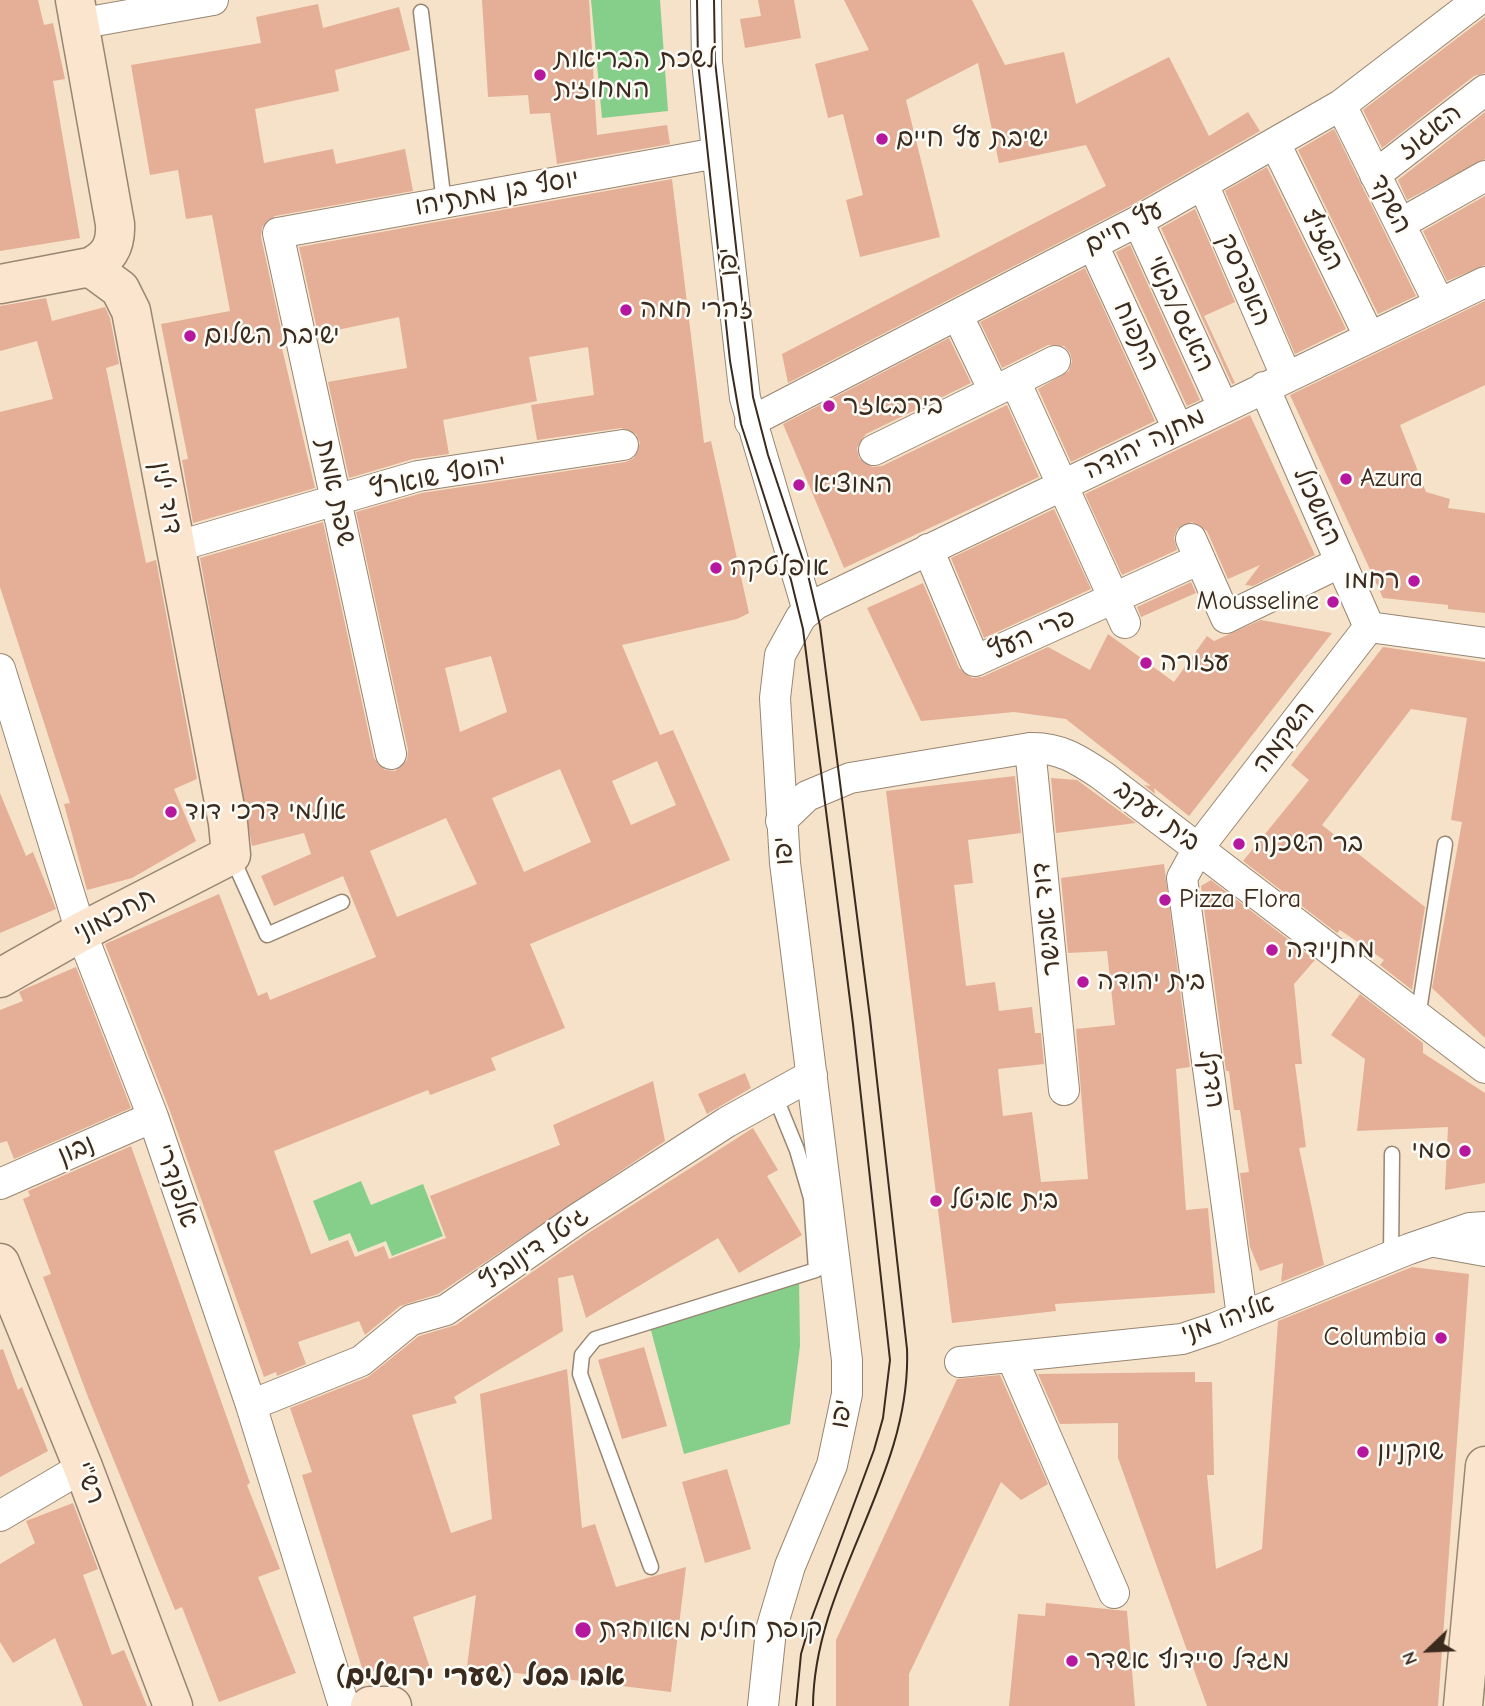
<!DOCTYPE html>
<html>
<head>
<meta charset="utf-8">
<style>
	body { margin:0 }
	#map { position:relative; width:1485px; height:1706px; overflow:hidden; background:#f5e2c8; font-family:"Comic Neue",sans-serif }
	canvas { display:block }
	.north { position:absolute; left:1394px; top:1615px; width:70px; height:70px; -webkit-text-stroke:5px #fdfcf7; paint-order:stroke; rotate:247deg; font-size:19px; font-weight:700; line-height:28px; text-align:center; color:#3b2a1e }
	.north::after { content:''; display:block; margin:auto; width:24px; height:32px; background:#3b2a1e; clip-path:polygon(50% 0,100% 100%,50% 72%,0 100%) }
</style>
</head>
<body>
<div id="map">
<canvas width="1485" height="1706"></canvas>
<div class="north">N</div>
</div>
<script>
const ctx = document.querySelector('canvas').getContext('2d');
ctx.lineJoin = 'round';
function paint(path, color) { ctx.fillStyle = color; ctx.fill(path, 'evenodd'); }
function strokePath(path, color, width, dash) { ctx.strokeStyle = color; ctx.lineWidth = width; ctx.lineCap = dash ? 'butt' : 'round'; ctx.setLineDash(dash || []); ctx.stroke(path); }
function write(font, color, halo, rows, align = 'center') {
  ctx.font = font + ' "Comic Neue","Playpen Sans Hebrew",sans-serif'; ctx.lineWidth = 5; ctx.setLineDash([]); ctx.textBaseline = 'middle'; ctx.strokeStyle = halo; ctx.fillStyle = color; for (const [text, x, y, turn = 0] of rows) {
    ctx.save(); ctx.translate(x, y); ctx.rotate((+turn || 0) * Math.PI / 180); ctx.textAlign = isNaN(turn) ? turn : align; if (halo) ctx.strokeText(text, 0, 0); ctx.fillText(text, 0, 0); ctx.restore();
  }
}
paint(new Path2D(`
	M591,0h69l8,111 -66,7z
	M361,1181l10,24 52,-21 20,52 -51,20 -6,-15 -28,11 -8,-19 -21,8 -16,-40z
	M799,1275l1,71 -10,78 -106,30 -35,-131z`), '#86cf8a');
paint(new Path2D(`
	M0,0h38l6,25 9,-2 12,56 -12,2 27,157 -80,13z
	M482,0h107l8,135 70,-10 3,19 -113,20 -7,-51 -20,1 -2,-19 -40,2z
	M758,0h36l7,38 -56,10 -5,-29 21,-3z
	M844,0h128l33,65 59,-13 12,52 93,-47 40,79 39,-24 12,19 -130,75 -342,177 -6,-29 324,-168 -20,-41 -87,18 -21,-100 -72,37 34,137 -80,20 -14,-57 17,-5 -20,-81 -15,4 -13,-54 54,-14z
	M318,4l5,24 76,-21 11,43 -75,20 4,21 -84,18 9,54 69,-14 3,15 69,-15 8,42 -138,25 -13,11 -1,10 23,106 -3,1 34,144 -122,35 -11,-63 6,-1 -27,-135 69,-13 -18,-96 -26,4 -8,-49 -28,5 -19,-110 130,-22 -5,-26z
	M1485,17v56l-11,3 -92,72 -19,-38z
	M1485,112v47l-78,41 -9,-20z
	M1334,129l82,167 -38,18 -80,-164z
	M1267,167l79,162 -51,25 -70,-163z
	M672,179l32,264 7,-2 38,172 -12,6 -115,26 38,90 13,-5 57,130 -200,84 35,84 -74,30 5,12 -66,25 -2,-5 -154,61 37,103 37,-14 7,17 29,-11 5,13 57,-21 -16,-42 130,-51 -7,-20 100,-44 12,60 -227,153 -38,12 -35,29 -6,-14 -61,21 8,22 -29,12 -1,-4 -12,5 -94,-266 -65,-167 114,-50 39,102 9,-4 3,8 106,-43 -33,-81 -69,30 -13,-30 50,-22 -7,-21 -52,13 -52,-288 123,-36 51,236 11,12 10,1 12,-11 1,-10 -52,-238 66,-19 204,-31 8,-4 6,-15 -4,-9 -15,-6 -84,12 -6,-35 63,-10 -6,-48 -59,10 8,44 -94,19 6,34 -36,5 -64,19 -21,-96 79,-14 -8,-51 -81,17 -19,-87zM491,656l16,56 -47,20 -15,-64zM657,761l19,44 -45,20 -19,-44zM560,769l31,73 -67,30 -32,-74zM446,818l31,66 -80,33 -27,-66z
	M1485,196v69l-38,16 -24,-50z
	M1195,209l40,93 -31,14 31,67 -3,1 -71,-156z
	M1130,245l70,155 -13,6 -71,-154z
	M1085,268l70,153 -84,41 -33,-73 31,-18 3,-10 -2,-8 -6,-7 -16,-1 -46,23 -22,-46z
	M46,298l6,23 53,-14 5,11 9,46 -13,4 40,195 10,-3 41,219 -23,10 22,52 -64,37 -45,12 -23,-86 6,-1 -70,-216v-175l53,-13 -16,-58 -37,10v-45z
	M1485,301v84l-85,40 26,67 24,7 -2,9 37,5v100l-37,-4v-4l-65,-7 -93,-203z
	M949,338l22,45 -105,51 -9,14 2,10 13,9 10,-1 125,-61 32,72 -195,91 -61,-144z
	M1250,415l65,140 -62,31 -8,-1 15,-20 -32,14 -21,-48 -15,-9 -15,7 -3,9 3,12 -55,25 -37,-81z
	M1054,509l37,80 -107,49 -33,-80z
	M1191,582l5,11 -55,24 -4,-10z
	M923,583l36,85 13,10 10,-1 66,-30 42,23 18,-36 66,48 33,-46 7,5 47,-21 71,13 -143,183 -35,-28 1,6 -11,-9 7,1 -85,-67 -52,-7 -93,9 -54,-113z
	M1383,647l102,15v376l-53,-50 30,-166 -11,-2 16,-102 -56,-9 -89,116 103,82 -13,83 -32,-25 4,-5 -44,-30 -3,3 -94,-72 66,-81 -18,-15z
	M1015,776l6,57 -53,7 5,43 -19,2 12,101 29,-4 4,29 33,-4 3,26h6l3,31 -46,5 5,47 29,-4 9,70 47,-3 -12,-150 39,-4 -8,-74 -39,2 -7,-75 103,-14 26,203 -14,2 10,141 22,-2 7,85 -160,11 1,7 -104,12 -66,-532z
	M1051,778l26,2 59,43 -80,10z
	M0,793l26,63 7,-4 23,57 -56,24z
	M1211,880l104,80 -21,24 8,80h-7l11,83 -7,1 25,117 -43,17 2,-19 -23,8 -10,-24 -10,-74 9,-1 -9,-62h-6l-5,-39h-3l-25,-185z
	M76,967l55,141 -117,51 -7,-18 -7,2v-133l23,-9 -4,-9 8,-4z
	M1360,994l63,49v10l62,40v90l-40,7 3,-63 -91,4 8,-72 -34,-24z
	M745,1073l6,15 -44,26 -9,-20z
	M753,1128l25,42 -11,6 35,59 -63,38 -21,-35 -132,80 -13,-43 -15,3 5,53 -109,66 3,6 -45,12 39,118 41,-14 -12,-125 87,-25 15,159 13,-4 21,63 70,-20 -15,125 -204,-25 9,-72 -63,22 18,54h-68l-61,-196 10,-3 -22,-64 78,-31 51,-41 37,-11 131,-91z
	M131,1146l119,337 -3,2 33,84 -22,8 38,96 -77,29 -37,-95 -7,3 -87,-213 -45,-120 8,-3 -28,-75 7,-3 -2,-5z
	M1412,1267l57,7 -31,432h-231l-89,-248v-35l-58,1 -22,-50 157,-2v10h17l2,93h-7l9,94 46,-20 16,-228z
	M644,1347l23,79 -45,13 -24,-79z
	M3,1349l15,41 4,-3 26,64 -48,26v-127z
	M1000,1375l48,109 -27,16 -20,-18 -92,192v32h-73v-66l121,-261z
	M727,1469l24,80 -46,14 -23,-81z
	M73,1503l25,66 -15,6 29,80 12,-5 23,56h-64l-28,-68 -42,25 -13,-21v-78l35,-21 -9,-22z
	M1046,1603l81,8 8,95h-126l9,-92 27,2z`), '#e4af96');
const lane = new Path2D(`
	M421,12l23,191
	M231,855l36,80 75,-33
	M1418,1017l27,-173
	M1391,1257l1,-103
	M651,1567l-71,-193 2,-19 13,-16 221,-69 -5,-72 -14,-48 -22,-54`);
const street = new Path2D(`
	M706,0l1,62 38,336 63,213
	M78,24l135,-24
	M1341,105l98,198
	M1275,143l94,193
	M1375,175l110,-85
	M1203,184l83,192
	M1138,221l85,186
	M1400,224l85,-48
	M1093,245l85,184
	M958,316l36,75
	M1015,381l40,-20
	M1264,387l105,240
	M750,422l388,-201 203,-116 137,-105
	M874,450l141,-69 110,242
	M1191,539l35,79 115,-56
	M175,547l243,-71 205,-31
	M928,549l47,112 225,-102
	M1369,627l116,16
	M0,669l81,263 72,185 98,288 93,301
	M1030,748l34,342
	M391,754l-113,-521 439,-80
	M781,821l26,-25 43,-18 180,-30c30,-1 49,12 73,28l382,292
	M0,1184l153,-67
	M1435,1242l50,9
	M1242,1316l-60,-438 17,-31 170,-220
	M1012,1358l102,235
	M960,1362l222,-23 33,-11 194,-79 61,-21 15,-1
	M251,1405l110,-44 50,-41 35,-10 131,-91 150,-97 85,-47
	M0,1516l83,-49
	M763,1706l8,-76 19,-64 42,-101 15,-71v-34l-62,-497 -10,-165 5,-43 21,-38 15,-13 669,-322`);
const secondary = new Path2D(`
	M0,284l90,-17c20,-9 26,-23 25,-43l-40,-224
	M0,978l81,-46 150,-77 -3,-32 -97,-512 -11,-22 -30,-22
	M0,1263l83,204 90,239
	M370,1706h22
	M1463,1706l22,-240`);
strokePath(lane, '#988673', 17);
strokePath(street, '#988673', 32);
strokePath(secondary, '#988673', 41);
strokePath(lane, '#fff', 14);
strokePath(street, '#fff', 30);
strokePath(secondary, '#fbe5cf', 38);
strokePath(new Path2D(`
	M697,0l1,62 32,299 11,63 50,156 12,49 50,395 37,336 -7,58 -9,32 -63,170 -10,34 -5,52
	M714,0l1,61 38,336 15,58 40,120 12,51 50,392 37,331c5,128 -93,232 -94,357`), '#3b2a1e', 2);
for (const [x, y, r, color] of [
	[540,75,7,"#b5179e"],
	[882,139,7,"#b5179e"],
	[626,310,7,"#b5179e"],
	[190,336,7,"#b5179e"],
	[829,406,7,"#b5179e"],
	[1346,479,7,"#b5179e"],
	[799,485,7,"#b5179e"],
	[716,568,7,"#b5179e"],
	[1414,581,7,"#b5179e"],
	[1333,602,7,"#b5179e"],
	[1146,663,7,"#b5179e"],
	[171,812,7,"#b5179e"],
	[1239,844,7,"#b5179e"],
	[1165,900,7,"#b5179e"],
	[1272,950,7,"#b5179e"],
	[1083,982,7,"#b5179e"],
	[1465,1151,7,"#b5179e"],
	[936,1201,7,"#b5179e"],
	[1441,1338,7,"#b5179e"],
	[1363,1452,7,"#b5179e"],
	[583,1630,9,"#b5179e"],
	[1072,1661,7,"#b5179e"]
]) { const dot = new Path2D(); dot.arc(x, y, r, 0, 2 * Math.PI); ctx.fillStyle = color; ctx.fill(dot); strokePath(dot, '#fdfcf7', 2.5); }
write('26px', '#3b2a1e', '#fdfcf7', [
	["לשכת הבריאות",554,60],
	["המחוזית",554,90],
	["ישיבת עץ חיים",896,139],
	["זהרי חמה",640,310],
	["ישיבת השלום",204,336],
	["בירבאזר",843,406],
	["Azura",1360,479],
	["המוציא",813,485],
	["אופלטקה",730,568],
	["רחמו",1400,581,"right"],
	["Mousseline",1319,602,"right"],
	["עזורה",1160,663],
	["אולמי דרכי דוד",185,812],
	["בר השכנה",1253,844],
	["Pizza Flora",1179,900],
	["מחניודה",1286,950],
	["בית יהודה",1097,982],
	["סמי",1451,1151,"right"],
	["בית אביטל",950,1201],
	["Columbia",1427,1338,"right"],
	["שוקניון",1377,1452],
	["קופת חולים מאוחדת",599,1630],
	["מגדל סיידוף אשדר",1086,1661]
], 'left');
write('26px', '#3b2a1e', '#fdfcf7', [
	["האגוז",1430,132,-38],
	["יוסף בן מתתיהו",497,193,-10],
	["השקד",1390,204,64],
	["עץ חיים",1124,228,-28],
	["השזיף",1322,240,64],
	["יפו",729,262,-96],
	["האפרסק",1244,280,67],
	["האגס/בנאי",1180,314,65],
	["התפוח",1136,336,65],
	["מחנה יהודה",1145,444,-26],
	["יהוסף שוארץ",438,477,-11],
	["שפת אמת",335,493,78],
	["דוד ילין",166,498,79],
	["האשכול",1317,507,66],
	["פרי העץ",1032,635,-24],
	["השקמה",1284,737,-52],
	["בית יעקב",1157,816,37],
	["יפו",784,851,-95],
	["תחכמוני",115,915,-28],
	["דוד אבישר",1047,919,-96],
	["הדקל",1211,1079,82],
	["נבון",76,1150,-24],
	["אלפנדרי",176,1186,71],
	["גיטל דינוביץ",535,1249,-35],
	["אליהו מני",1228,1319,-20],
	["יפו",842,1414,-81],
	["רש\"י",89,1483,69]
]);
write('bold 28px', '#3b2a1e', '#fdfcf7', [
	["אבו בסל (שערי ירושלים)",480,1677]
]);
</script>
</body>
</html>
